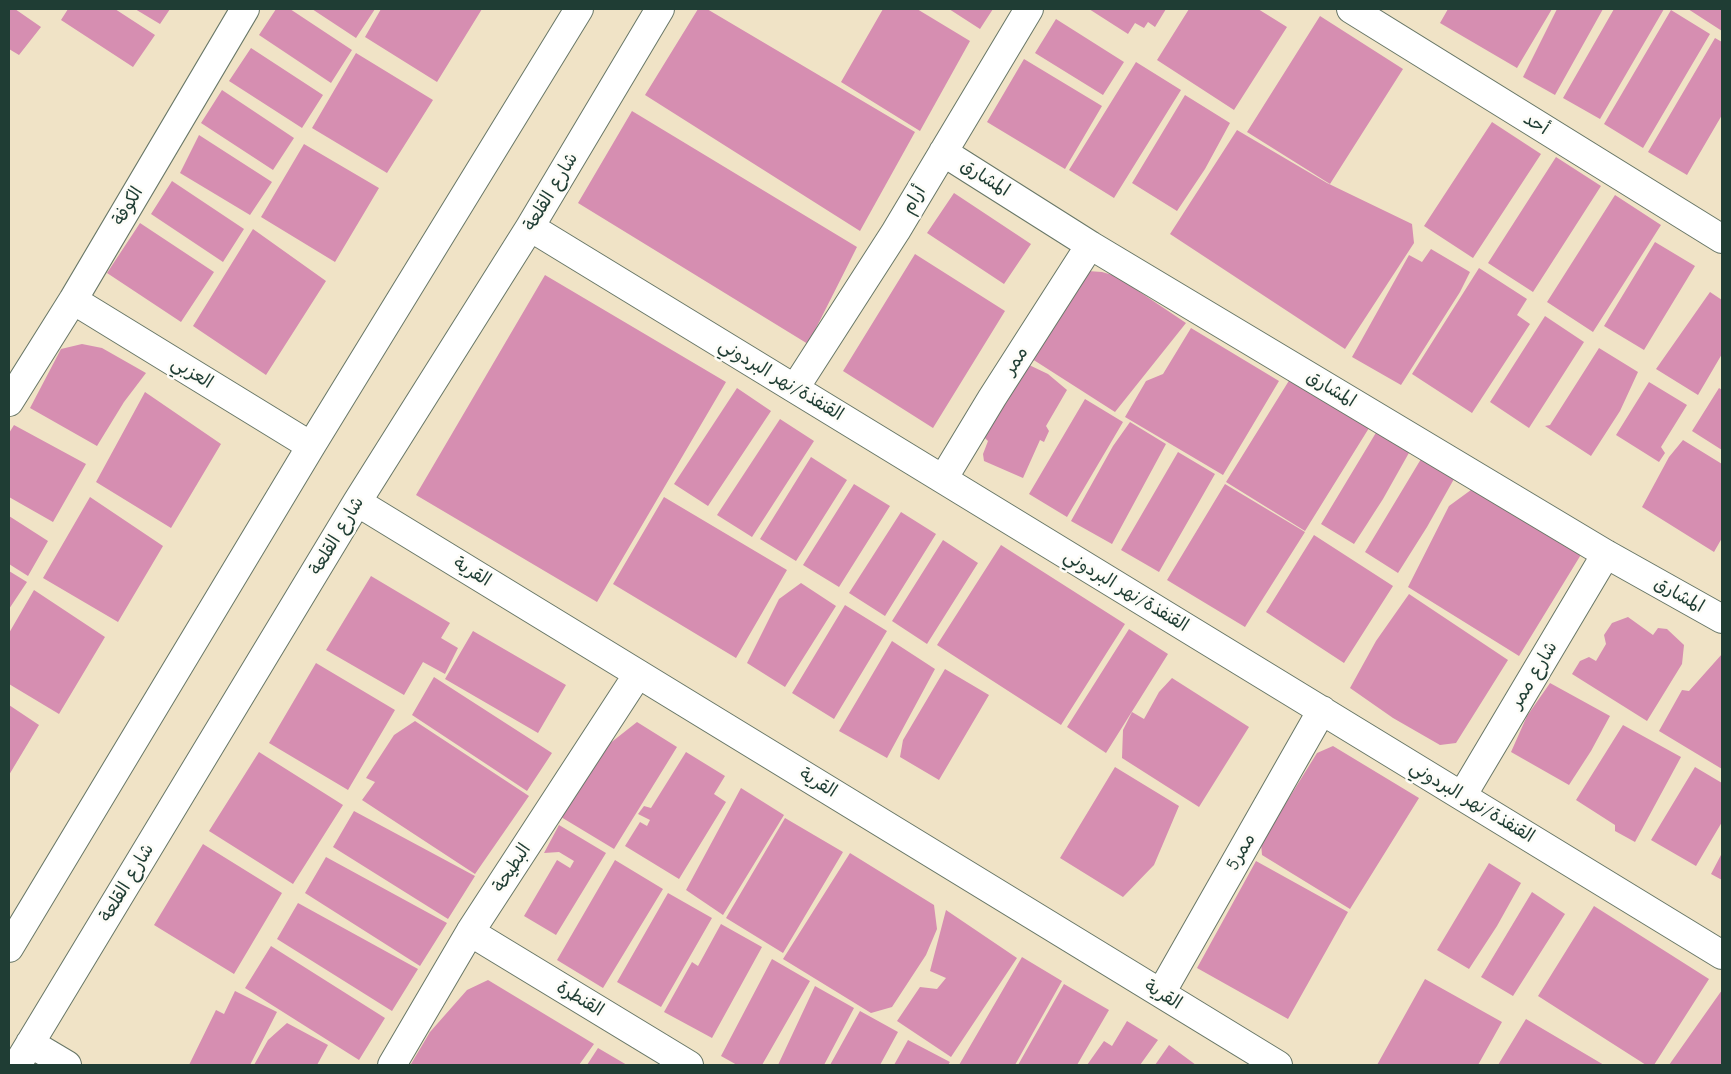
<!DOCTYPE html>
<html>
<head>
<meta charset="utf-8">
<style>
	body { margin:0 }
	#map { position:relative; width:1731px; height:1074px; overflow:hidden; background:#f0e3c6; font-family:"Comic Neue",sans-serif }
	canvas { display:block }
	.frame { position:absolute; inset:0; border:10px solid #1f3d34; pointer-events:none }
</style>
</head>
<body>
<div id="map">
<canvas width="1731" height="1074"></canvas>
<div class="frame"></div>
</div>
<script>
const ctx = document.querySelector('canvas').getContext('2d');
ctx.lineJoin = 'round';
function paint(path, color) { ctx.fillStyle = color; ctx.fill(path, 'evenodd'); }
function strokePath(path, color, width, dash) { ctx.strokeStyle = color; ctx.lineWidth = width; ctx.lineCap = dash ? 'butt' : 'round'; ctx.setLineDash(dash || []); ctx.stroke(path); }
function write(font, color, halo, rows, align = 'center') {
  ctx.font = font + ' "Comic Neue","Playpen Sans Arabic",sans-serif'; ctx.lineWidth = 5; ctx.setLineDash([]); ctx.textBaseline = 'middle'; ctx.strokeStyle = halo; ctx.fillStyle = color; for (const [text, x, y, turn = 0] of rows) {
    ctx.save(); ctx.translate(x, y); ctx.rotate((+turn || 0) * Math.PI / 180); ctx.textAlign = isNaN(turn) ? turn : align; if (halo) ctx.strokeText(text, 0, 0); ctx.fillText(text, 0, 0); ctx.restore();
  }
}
paint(new Path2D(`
	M9,9h6l26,18 -22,28 -10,-6z
	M68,9h47l40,26 -22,32 -72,-47z
	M135,9h35l-10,15z
	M276,9h14l62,41 -21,33 -72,-48z
	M312,9h63l-19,29z
	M381,9h101l-45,73 -72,-45z
	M698,9h9l208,123 -55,99 -215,-136z
	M883,9h34l53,32 -50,90 -79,-49z
	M949,9h44l-13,20z
	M1089,9h77l-11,18 -7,-5 -4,6 -9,-5 -7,11z
	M1189,9h69l29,18 -53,83 -77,-50z
	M1448,9h104l-35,59 -77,-45z
	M1557,9h46l-48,86 -32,-18z
	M1614,9h50l-64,110 -37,-21z
	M1688,9h34v22z
	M1671,10l39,24 -67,114 -39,-24z
	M1320,16l83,53 -73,115 -83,-52z
	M1056,19l68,43 -21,33 -68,-42z
	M1715,38l7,4v73l-35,60 -39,-23z
	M251,48l72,47 -21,33 -73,-47z
	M356,53l77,47 -46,73 -75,-45z
	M1024,59l78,47 -37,63 -78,-47z
	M1136,62l45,28 -67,108 -45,-28z
	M222,90l72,48 -21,32 -72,-47z
	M1185,95l45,28 -25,46 -28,42 -45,-28z
	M632,111l225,136 -49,97 -230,-141z
	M1492,122l49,32 -68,104 -49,-32z
	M1237,130l90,53 85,41 2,19 -69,106 -175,-115z
	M199,135l73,47 -22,33 -70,-42z
	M304,144l75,44 -44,74 -74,-45z
	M1556,157l45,29 -68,106 -45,-29z
	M172,181l72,48 -21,33 -72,-48z
	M954,193l77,51 -27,40 -77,-51z
	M1615,195l46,30 -68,107 -46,-30z
	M140,223l74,49 -33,50 -74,-49z
	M253,229l73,52 -60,94 -73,-49z
	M1655,242l40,24 -51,84 -40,-24z
	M1431,249l39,23 -10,20 -59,93 -49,-28 57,-102 13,7z
	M915,254l90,57 -72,117 -90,-57z
	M1479,268l48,31 -10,16 13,9 -58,89 -60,-39z
	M1088,271l14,1 14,4 70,47 -71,89 -86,-55z
	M545,275l181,107 -129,220 -181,-107z
	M1710,292l12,8v54l-24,41 -42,-26z
	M1545,316l39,26 -55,86 -39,-26z
	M1191,328l88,53 -56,94 -98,-58 21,-36 17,-7z
	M82,344l20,4 44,25 -22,29 -27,44 -67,-38 31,-59z
	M1599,348l39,24 -18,39 -29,45 -46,-30 5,-1z
	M1027,364l21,10 19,16 -21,36 3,5 -5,11 -4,-2 -17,38 -39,-17 -1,-7 5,-13 -7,-7 22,-37 5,3z
	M1290,379l79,49 -64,103 -79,-49z
	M1649,382l38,23 -26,42 4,6 -6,9 -43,-27z
	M737,388l34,23 -63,95 -34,-22z
	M1719,388l3,2v60l-30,-19z
	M145,392l76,52 -50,84 -75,-46z
	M1085,399l38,23 -56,95 -38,-23z
	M780,419l34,22 -62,96 -35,-22z
	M1130,422l36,22 -54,100 -41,-23 42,-75z
	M14,425l72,39 -33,58 -44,-25v-64z
	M1377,431l33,20 -27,48 -29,45 -33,-20z
	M1683,440l39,24v74l-8,14 -72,-45 27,-50z
	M1178,452l37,22 -56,98 -38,-22z
	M811,457l36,23 -51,81 -36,-22z
	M1421,459l33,20 -27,48 -29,46 -33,-21z
	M854,484l36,22 -51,81 -36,-22z
	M1225,484l80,48 -60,95 -78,-47z
	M1475,487l107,66 -63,103 -111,-69 41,-81z
	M90,497l73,49 -45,76 -75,-44z
	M664,497l123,73 -51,88 -123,-74z
	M901,512l35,22 -51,82 -36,-23z
	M9,516l39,25 -20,35 -19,-12z
	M1314,535l79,51 -49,77 -78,-51z
	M943,540l35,23 -51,81 -35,-23z
	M1001,545l124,79 -64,101 -124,-80z
	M9,571l18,11 -18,27z
	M371,576l79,47 -9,15 17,10 -13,26 -22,-12 -19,33 -78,-45z
	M801,583l35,23 -51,81 -38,-24 32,-64z
	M34,590l71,47 -46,77 -50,-30v-51z
	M1409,594l99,66 -52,83 -16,2 -47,-27 -43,-30 26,-47z
	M845,605l42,26 -53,88 -42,-26z
	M1628,617l25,18 5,-7 9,1 17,16 -2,19 -35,57 -75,-47 8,-13 9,-4 7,4 10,-17 -2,-9 8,-12z
	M1129,629l39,25 -62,99 -39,-26z
	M473,631l93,54 -28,48 -93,-54z
	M892,641l43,28 -48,89 -48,-27z
	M1722,654v115l-63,-38 23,-41 7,1z
	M316,663l79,47 -47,80 -79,-47z
	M945,669l44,26 -50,85 -39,-23 3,-17z
	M434,677l118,76 -25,38 -115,-76z
	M1172,678l77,49 -50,80 -77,-49 1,-28 9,-18 12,7 15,-27z
	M1550,683l60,33 -19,35 -22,34 -58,-33 16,-36z
	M9,705l30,20 -30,50z
	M415,721l114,75 -54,78 -113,-74 13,-18 -9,-4 28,-43z
	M637,722l40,25 -63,102 -53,-32 43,-69z
	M1623,725l58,32 -46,85 -20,-11v-6l-39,-25z
	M1333,746l86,52 -69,111 -88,-54 -1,-12 56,-90z
	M259,752l84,53 -50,79 -84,-53z
	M686,752l39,24 -11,18 12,8 -47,77 -54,-33 15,-24 7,4 3,-6 -12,-6 6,-8 7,2z
	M1115,767l64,39 -25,59 -31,32 -63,-39z
	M1695,767l27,16v39l-26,44 -45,-26z
	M741,788l43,27 -61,100 -37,-25z
	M354,811l121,65 -27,43 -115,-72z
	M785,818l58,34 -60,101 -57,-35z
	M559,825l47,28 -50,82 -32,-19 33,-56 13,8 4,-7 -15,-9 -15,1z
	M203,844l79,49 -48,81 -80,-49z
	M850,853l84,52 3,24 -11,26 -34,52 -21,6 -88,-54z
	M1722,853v27l-11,-6z
	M326,857l121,66 -27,43 -115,-73z
	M615,860l48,29 -60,99 -46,-28z
	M1256,861l92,51 -60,107 -91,-51z
	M1489,863l32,20 -24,43 -28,43 -32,-19z
	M1532,892l33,22 -52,82 -32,-19z
	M668,893l44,25 -51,89 -44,-25z
	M298,903l120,66 -26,42 -115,-72z
	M1594,906l115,73 -55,86h-8l-108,-69z
	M946,910l71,48 -66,99 -54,-36 23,-34 17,2 9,-11 -16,-7z
	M721,924l41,23 -50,91 -48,-26 28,-50 6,4z
	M271,946l114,72 -26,42 -114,-72z
	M1022,957l40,24 -47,84h-56z
	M772,959l38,22 -48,84h-25l-16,-9z
	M1425,979l77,43 -24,43h-101z
	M488,980l106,64 -15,21 -168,-1 19,-32 37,-42z
	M1064,984l45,26 -32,55h-59z
	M815,986l39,22 -30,57h-46z
	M1722,990v73l-1,2h-52z
	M235,991l42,21 -27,53h-61l27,-55 8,4z
	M860,1011l38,21 -18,33h-50z
	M1526,1019l78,46h-106z
	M1127,1021l31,19 -18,25h-53l17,-24 8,5z
	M287,1023l41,22 -11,20h-63l14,-25z
	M908,1040l42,22 -2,3h-54z
	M1169,1045l27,20h-41z
	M598,1048l29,17h-40z`), '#d68eb1');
const minor = new Path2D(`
	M1351,9l371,230
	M943,152l147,93 516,309 116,65
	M530,227l1192,728
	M73,300l238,146
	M795,388l101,-157 133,-222
	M9,402l64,-102 172,-291
	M943,479l49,-81 98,-153
	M357,502l921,563
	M1462,796l144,-242
	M470,932l219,133
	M9,948l302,-502 268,-437
	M1161,993l161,-283
	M30,1043l37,22
	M17,1065l340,-563 173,-275 130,-218
	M392,1065l78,-133 168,-258`);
strokePath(minor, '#687767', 30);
strokePath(minor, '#fff', 28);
write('18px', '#1f3d34', '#fdfcf7', [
	["أحد",1536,124,32],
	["المشارق",985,178,32],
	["شارع القلعة",551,192,-59],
	["أرام",914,200,-59],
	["الكوفة",128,206,-59],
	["ممر",1016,361,-57],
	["العزبي",192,373,31],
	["القنفذة/نهر البردوني",781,380,31],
	["المشارق",1331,389,31],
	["شارع القلعة",337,536,-59],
	["القرية",472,572,31],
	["القنفذة/نهر البردوني",1126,591,31],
	["المشارق",1679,595,29],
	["شارع ممر",1534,675,-59],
	["القرية",818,783,31],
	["القنفذة/نهر البردوني",1472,802,31],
	["ممر5",1241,852,-60],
	["البطيحة",512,868,-57],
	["شارع القلعة",127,883,-59],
	["القرية",1163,995,31],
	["القنطرة",580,999,31]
]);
</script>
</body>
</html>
